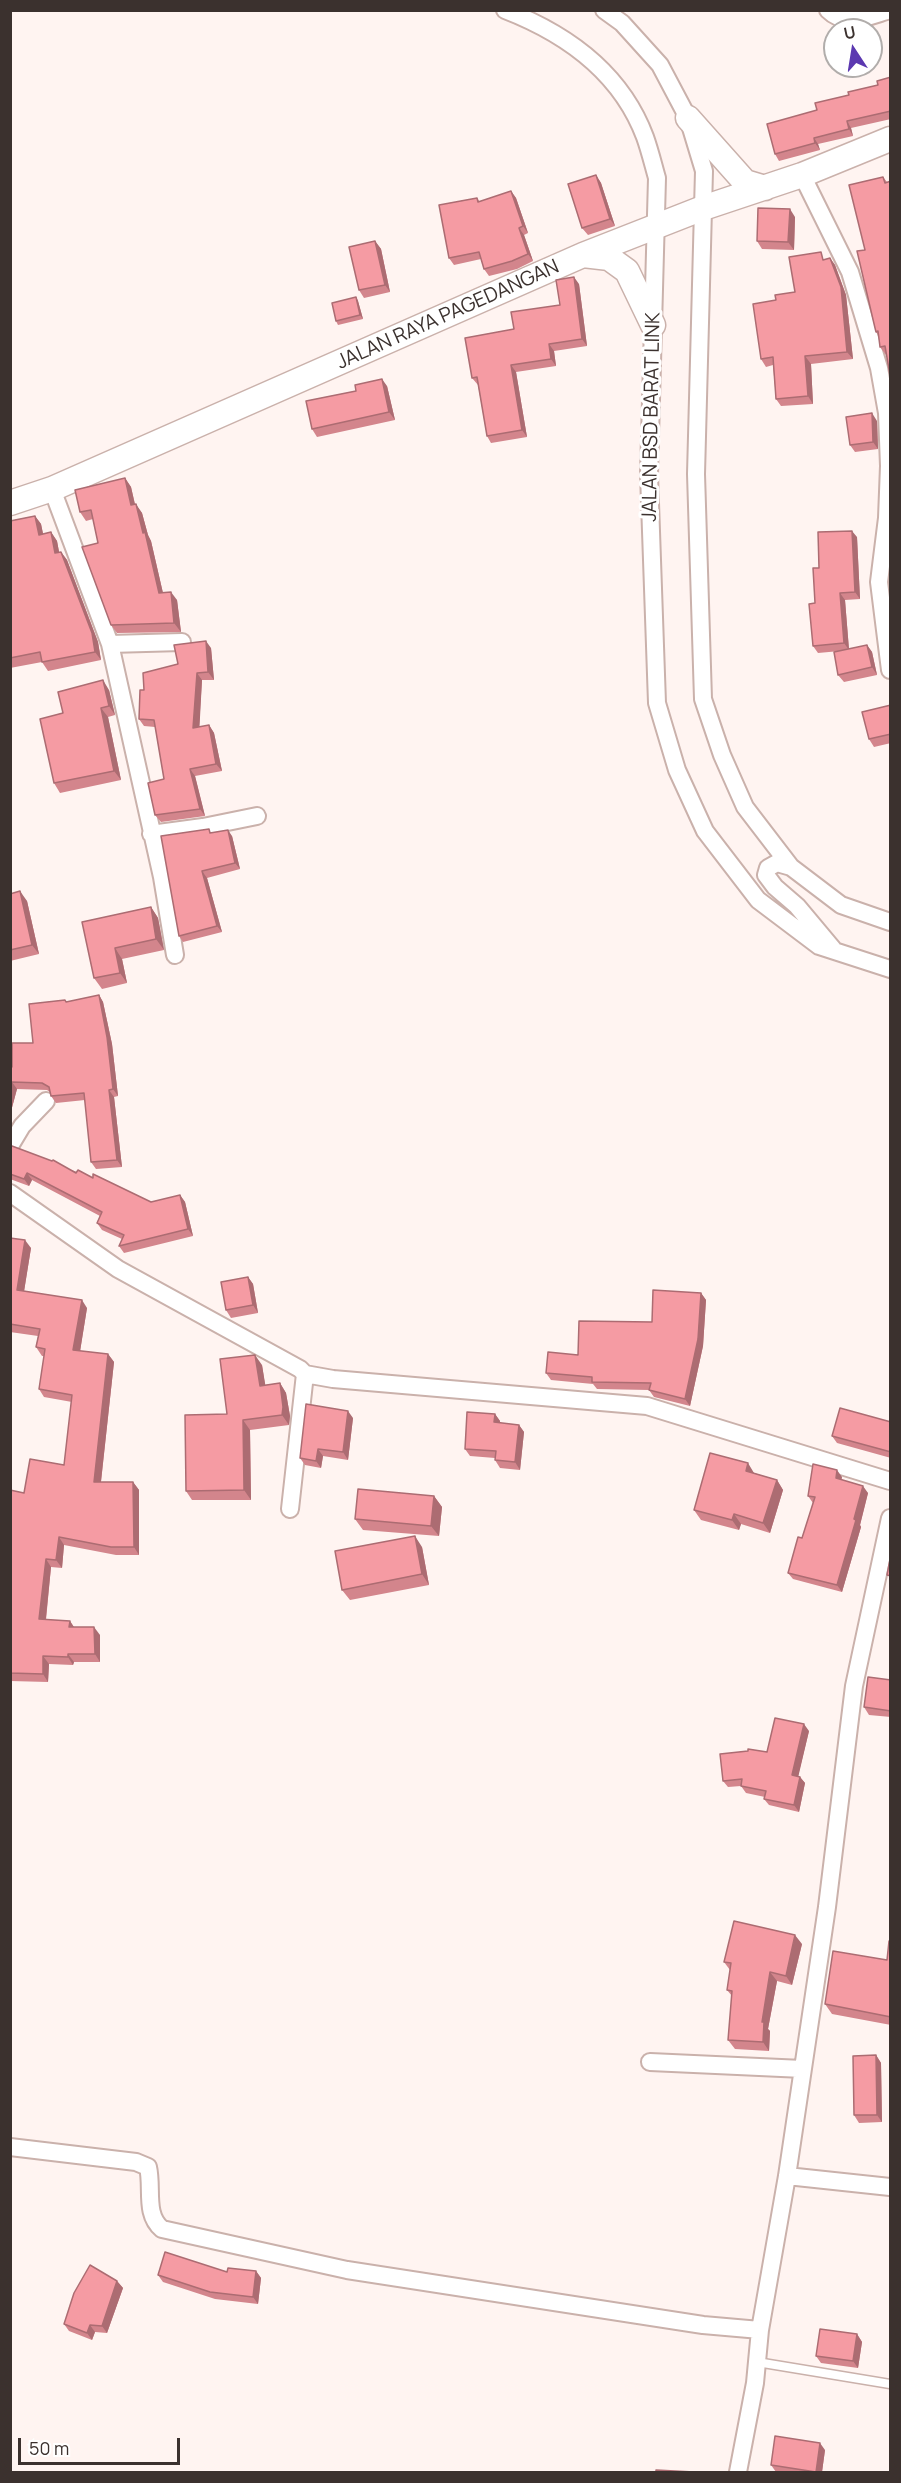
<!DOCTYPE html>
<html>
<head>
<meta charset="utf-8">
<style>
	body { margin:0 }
	#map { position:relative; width:901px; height:2483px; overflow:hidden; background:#fff4f1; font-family:Manrope,sans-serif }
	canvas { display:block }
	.frame { position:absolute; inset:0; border:12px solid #3b312e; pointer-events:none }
	.north { position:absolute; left:823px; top:18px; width:60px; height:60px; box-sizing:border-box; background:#fff; border:2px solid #b1adab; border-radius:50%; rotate:348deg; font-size:16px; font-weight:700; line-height:24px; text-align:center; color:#3b312e }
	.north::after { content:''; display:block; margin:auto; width:21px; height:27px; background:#5b38b0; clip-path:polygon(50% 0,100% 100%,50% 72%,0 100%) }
	.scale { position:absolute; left:18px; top:2438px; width:162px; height:27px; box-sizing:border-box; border:3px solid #3b312e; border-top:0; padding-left:8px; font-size:18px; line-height:21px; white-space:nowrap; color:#3b312e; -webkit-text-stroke:4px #fff; paint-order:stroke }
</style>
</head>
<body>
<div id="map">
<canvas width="901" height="2483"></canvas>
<div class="frame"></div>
<div class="north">U</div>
<div class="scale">50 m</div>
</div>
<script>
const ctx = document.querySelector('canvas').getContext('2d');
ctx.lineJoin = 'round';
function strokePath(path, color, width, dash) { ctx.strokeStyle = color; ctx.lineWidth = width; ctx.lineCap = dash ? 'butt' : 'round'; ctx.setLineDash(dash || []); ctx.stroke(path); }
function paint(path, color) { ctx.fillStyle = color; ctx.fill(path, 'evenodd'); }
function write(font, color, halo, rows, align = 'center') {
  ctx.font = font + ' Manrope,sans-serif'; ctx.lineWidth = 6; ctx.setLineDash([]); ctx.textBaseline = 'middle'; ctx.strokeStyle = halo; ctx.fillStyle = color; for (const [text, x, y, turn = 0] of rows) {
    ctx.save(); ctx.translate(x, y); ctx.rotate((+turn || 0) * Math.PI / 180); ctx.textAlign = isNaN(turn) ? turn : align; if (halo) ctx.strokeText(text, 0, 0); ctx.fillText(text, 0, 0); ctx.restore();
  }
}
const lane = new Path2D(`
	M757,2362l133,22`);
const street = new Path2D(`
	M505,10c62,24 116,63 140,127 5,14 8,27 12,41l-8,296 8,229 20,67 28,61 53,69 61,46 71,23
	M604,10l18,13 38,42 28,53 16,53 -8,303 7,225 19,56 23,52 46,60 50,38 49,17
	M828,10c18,18 41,6 62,0
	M802,175l48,97 29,96 8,45 2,53 -2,52 -8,64 11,88
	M52,489l58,155 52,233 13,78
	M110,644l72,-2
	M151,834l52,-7 54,-11
	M791,867l-14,-4 -9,5 -2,7 9,12 22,19 36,43
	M10,1146l12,-20 24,-25
	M10,1193l108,76 182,100 5,5 28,5 314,27 243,75
	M290,1509l15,-135
	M650,2062l153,7
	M10,2147l126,15 12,5c5,21 -4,47 14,62l185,41 356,55 57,5
	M787,2176l103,11
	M738,2472l17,-89 5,-53 27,-154 40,-269 27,-221 36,-168`);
const secondary = new Path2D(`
	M688,118l57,64 20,6
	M583,255l26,3 18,13 26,54
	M10,503l42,-14 531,-234 120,-47 99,-33 88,-36`);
strokePath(lane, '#cab1ab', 11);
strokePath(street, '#cab1ab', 20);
strokePath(secondary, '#cab1ab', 27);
strokePath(lane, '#fff', 8);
strokePath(street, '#fff', 16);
strokePath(secondary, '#fff', 24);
paint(new Path2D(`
	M891,77v42l-40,9 2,8 -35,8 2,6 -41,11 -4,-7 42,-44 32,-15 29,-10z
	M596,175l5,8 14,43 -27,9 -6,-7z
	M883,177l4,5 -1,173 -6,-8 -1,-11 -3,-4 -11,-82z
	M511,191l5,7 12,35 -4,2 9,26 -16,8 -28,7 -5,-7 -3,-10 -27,6 -5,-7 28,-60 3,4z
	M795,217l-1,33 -32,-1 -5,-8z
	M375,241l6,8 9,43 -26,6 -5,-8z
	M830,258l5,7 11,30 7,64 -42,5 2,40 -32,2 -5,-7 -3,-34 -7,2 -5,-8 15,-59 19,-8 31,-33z
	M579,284l8,62 -33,5 2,15 -40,6 11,65 -36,6 -4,-7 -9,-51 -6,-7 42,-49 46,-24z
	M356,297l2,4 5,18 -25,6 -2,-4z
	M387,386l8,34 -78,17 -5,-8z
	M877,421l1,28 -23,3 -5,-7z
	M125,478l6,9 4,17 7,9 6,22 3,6 12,52 14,7 4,32 -64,1 -6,-8 -13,-82 -5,-24 -7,2 -6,-9z
	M35,516l6,8 2,10 8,-2 6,9 2,11h2l6,8 31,82 3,18 -53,11 -6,-9 -32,6v-147z
	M857,537l3,62 -15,1 4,49 18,-4 5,7 5,23 -33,7 -6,-7 2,-24 -22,2 -5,-7 6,-78z
	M211,648l3,32h-12l-3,47 10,-2 5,8 8,38 -27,5 10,40 -44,6 -6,-7 9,-36 -9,-52 -11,-1 -5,-7 5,-29 34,-26z
	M109,690l6,25 -7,2 13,63 -61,13 -6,-10 9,-70z
	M891,705v38l-17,4 -5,-8z
	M212,833l20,3 8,33 -33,9 15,54 -39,10 -4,-6z
	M10,886l2,7 15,8 12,53 -29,7z
	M151,907l7,11 6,32 -42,9 5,24 -25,6 -8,-11 -12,-56z
	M99,995l4,7 9,42 6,52 -4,1 8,70 -26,2 -5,-7 -6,-62 -29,3 -5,-7 -1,-4 -3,-2 -30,-1 -7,26v-48h2l21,-24 32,-43 2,2z
	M10,1147l83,31 58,24 29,-7 5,7 8,34 -69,17 -5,-7 3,-7 -20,-9 -5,-7 3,-7 -68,-36 -3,6 -19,-7z
	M10,1238l21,10 -7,43 63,17 -7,43 28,3 6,8 -13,120h32l6,8v65h-23l-52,-10 -2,23 -11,-1 -5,53 24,1 4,6 26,8v27h-26l-1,3 -24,-1 -1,18 -38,-1v-191l14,3 40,-28 8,-63 -28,-5 -5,-8 5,-33h-2l-6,-9 2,-11 -28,-4z
	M248,1277l5,7 5,29 -27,5 -5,-8z
	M701,1293l5,7 -3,46 -13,60 -36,-9 -5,-7 -52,-1 -4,-5 -42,-4 -5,-7 32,-18 74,-33z
	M262,1365l3,20 15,-2 6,10 4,23 -1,9 -39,5 1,70h-59l-6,-9 41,-77z
	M495,1414l5,7v2l19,2 5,7 -4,38 -20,-2 -5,-8v-2l-25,-2 -5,-7z
	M353,1418l-5,42 -25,-4 -2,12 -16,-3 -5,-7z
	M891,1422v36l-54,-15 -5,-7z
	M754,1473l23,7 6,10 -13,43 -29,-9 -2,6 -38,-10 -7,-10z
	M842,1477l-1,3 27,13 -8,32 1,2 -19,65 -49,-13 -5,-6 14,-35 11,-35 -5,-7z
	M434,1496l8,11 -3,29 -76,-6 -8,-11z
	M422,1547l7,38 -79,15 -8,-10z
	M891,1680v37l-22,-2 -5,-8z
	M809,1731l-11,45 2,1 5,6 -6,29 -30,-7 -5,-6 1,-2 -19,-4 -5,-7 -13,1 -5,-6 44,-29z
	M891,1942v83l-59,-11 -7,-10 62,-44z
	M802,1944l-10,41 -15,-4 -9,48 2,2 -1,20 -34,-2 -7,-9 4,-44 -5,-6 3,-20 -6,-8z
	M876,2055l5,8 1,59 -23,1 -5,-8z
	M256,2271l5,7 -3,26 -43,-5 -52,-17 -5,-7z
	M117,2281l6,7 -16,45 -12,-1 -3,8 -23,-9 -5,-7z
	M857,2334l5,8 -4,26 -37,-5 -5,-7z
	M825,2450l-3,22h-46l-5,-7z`), '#d3858c');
paint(new Path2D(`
	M847,121l4,7 2,8 -4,-7z
	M814,138l4,6 2,6 -5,-7z
	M596,175l5,8 14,43 -5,-7z
	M511,191l5,7 12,35 -5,-7z
	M790,209l5,8 -1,33 -6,-8z
	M519,228l5,7 9,26 -5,-7z
	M375,241l6,8 9,43 -5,-7z
	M830,258l5,7 11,30 7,64 -6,-7z
	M574,277l5,7 8,62 -5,-7z
	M356,297l2,4 5,18 -3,-4z
	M549,344l5,7 2,15 -5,-7z
	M805,356l6,8 2,40 -5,-8z
	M511,365l5,7 11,65 -5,-7z
	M382,379l5,7 8,34 -6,-8z
	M872,413l5,8 1,28 -5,-7z
	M125,478l6,9 6,27 -6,-9z
	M136,504l6,9 6,22 3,6 14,61 -6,-9 -16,-60z
	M35,516l6,8 4,19 -6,-8z
	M852,531l5,6 3,62 -5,-7z
	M51,532l6,9 4,21 -6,-9z
	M61,552l6,8 31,82 3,18 -6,-8z
	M171,592l6,8 4,32 -7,-9z
	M840,593l5,7 4,50 -5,-7z
	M206,641l5,7 3,32 -6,-8z
	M867,645l5,7 5,23 -5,-8z
	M197,673l5,7 -3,56 -6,-8z
	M103,680l6,10 6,25 -6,-9z
	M101,708l7,9 13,63 -7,-9z
	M209,725l5,8 8,38 -6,-7z
	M190,769l5,7 10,40 -5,-7z
	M228,830l4,6 8,33 -5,-6z
	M202,871l5,7 15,54 -5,-6z
	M20,891l7,10 12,53 -7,-9z
	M151,907l7,11 6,32 -8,-11z
	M115,948l7,11 5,24 -7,-10z
	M99,995l4,7 9,42 6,52 -5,-7z
	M12,1082l5,7 -7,26v-26z
	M109,1090l5,7 8,70 -5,-7z
	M27,1173l5,7 -3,6 -5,-7z
	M180,1195l5,7 8,34 -5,-7z
	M25,1240l6,8 -8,50 -6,-8z
	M248,1277l5,7 5,29 -5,-8z
	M701,1293l5,7 -3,46 -13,60 -5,-7z
	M82,1300l5,8 -8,50 -6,-8z
	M108,1354l6,8 -14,128 -6,-8z
	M255,1355l7,10 5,30 -7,-9z
	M280,1383l6,10 4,23 -1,9 -7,-10z
	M348,1411l5,7 -5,42 -5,-8z
	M495,1414l5,7 -1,9 -5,-8z
	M243,1420l7,10 1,70 -7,-10z
	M519,1425l5,7 -4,38 -5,-8z
	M318,1449l5,7 -2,12 -5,-7z
	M748,1463l6,10 -2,7 -6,-9z
	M837,1470l5,7 -2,8 -4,-7z
	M777,1480l6,10 -13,43 -7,-10z
	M133,1482l6,8v65l-5,-8z
	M863,1486l5,7 -8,32 1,2 -19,65 -5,-7z
	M434,1496l8,11 -3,29 -8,-10z
	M734,1514l7,10 -2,6 -7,-10z
	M415,1536l7,11 7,38 -7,-11z
	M59,1537l5,8 -2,23 -6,-8z
	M46,1559l5,8 -6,60 -6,-8z
	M70,1621l5,8 -6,-2z
	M94,1627l6,8v27l-5,-8z
	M68,1654l6,8 -1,3 -5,-8z
	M43,1656l6,8 -1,18 -5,-8z
	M804,1724l5,7 -12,51 -5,-7z
	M800,1777l5,6 -6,29 -5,-7z
	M795,1935l7,9 -10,41 -6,-9z
	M770,1972l7,9 -9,48 2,2 -1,20 -6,-9 -1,-20z
	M876,2055l5,8 1,59 -5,-7z
	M256,2271l5,7 -3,26 -5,-7z
	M117,2281l6,7 -16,45 -5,-7z
	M90,2325l5,7 -3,8 -5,-7z
	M857,2334l5,8 -4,26 -5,-7z
	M820,2443l5,7 -3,22h-6z`), '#ac6c72');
const building = new Path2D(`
	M891,77v34l-44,10 2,8 -35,9 1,5 -40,11 -8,-30 50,-14 -2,-7 34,-8 -1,-3 30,-7 -1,-4z
	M596,175l14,44 -28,9 -14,-44z
	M883,177l2,6 6,-2v200l-6,-35 -5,1 -2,-16 -2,1 -1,-4 -18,-77 8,-1 -16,-65z
	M511,191l12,35 -4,2 9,26 -16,7 -28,8 -5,-17 -30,6 -10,-53 38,-7 1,4z
	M758,208l32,1 -2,33 -31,-1z
	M375,241l10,44 -26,5 -10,-43z
	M821,252l2,8 7,-2 11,29 6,65 -42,4 3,40 -32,3 -3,-42 -12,2 -8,-55 23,-4 -1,-5 20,-3 -6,-35z
	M574,277l8,62 -33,5 2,15 -40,6 11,65 -35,6 -10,-59 -5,1 -7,-40 49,-9 -3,-17 49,-7 -4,-25z
	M356,297l4,18 -24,6 -4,-18z
	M382,379l7,33 -77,17 -6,-28 50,-10 -1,-6z
	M872,413l1,29 -23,3 -4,-28z
	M125,478l6,27 5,-1 7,29 2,-1 14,61 12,-1 3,31 -63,2 -29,-78 16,-4 -7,-33 -11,2 -5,-22z
	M35,516l4,19 12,-3 4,21 6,-1 31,81 3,19 -53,10 -2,-10 -30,6v-137z
	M852,531l3,61 -15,1 4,50 -31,3 -4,-42 6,-1 -2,-35h6l-1,-36z
	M206,641l2,31 -11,1 -4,55 16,-3 7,39 -26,5 10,40 -45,6 -7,-32 16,-4 -10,-59 -15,-1 1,-29h4l-1,-17 35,-9 -4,-19z
	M867,645l5,22 -34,8 -4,-23z
	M103,680l6,26 -8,2 13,63 -60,12 -14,-64 23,-6 -5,-21z
	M891,705v29l-22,5 -7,-27z
	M209,829l1,4 18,-3 7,33 -33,8 15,55 -38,10 -18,-100z
	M20,891l12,54 -22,5v-56z
	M151,907l5,32 -41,9 5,25 -26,5 -12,-56z
	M99,995l8,42 6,52 -4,1 8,70 -26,2 -7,-69 -33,3 -2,-9 -7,-4 -30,-1 -2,7v-22h2v-24h21l-4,-39 36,-4 1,2z
	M12,1146l40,15 1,-1 23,13 2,-3 15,8v-4l58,28 29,-7 8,34 -69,17 5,-11 -27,-12 5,-11 -75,-39 -3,6 -14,-5v-27z
	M10,1238l15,2 -8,50 65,10 -9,50 35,4 -14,128h39l1,65h-23l-52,-10 -3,23 -10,-1 -7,60 31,2 -1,6h25l1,27h-27v3l-25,-1v18l-33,-1v-183l14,3 6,-34 34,6 8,-70 -33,-6 6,-40 -9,-2 4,-18 -30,-5z
	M248,1277l5,28 -27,5 -5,-28z
	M653,1290l48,3 -3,46 -13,60 -36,-9 2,-7 -59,-1v-5l-46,-4 2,-21 30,3 1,-34 73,1z
	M255,1355l5,31 20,-3 3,24 -1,8 -39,5 1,70 -58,1 -1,-76 42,-1 -7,-55z
	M306,1404l42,7 -5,41 -25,-3 -2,12 -16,-3z
	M840,1408l51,14v30l-59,-16z
	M467,1412l28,2 -1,8 25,3 -4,37 -20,-2 1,-9 -31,-2z
	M710,1453l38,10 -2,8 31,9 -14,43 -29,-9 -2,6 -38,-10z
	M813,1464l24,6 -1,8 27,8 -9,33 2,1 -19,65 -49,-12 10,-36 4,1 13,-41 -7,-1z
	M358,1489l76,7 -3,30 -76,-7z
	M415,1536l7,38 -80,16 -7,-39z
	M891,1554v22l-4,-1z
	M868,1677l23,3v31l-27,-4z
	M775,1718l29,6 -12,51 8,2 -6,28 -30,-6 2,-8 -25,-5 1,-7 -19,2 -3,-27 28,-3v-2l19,3z
	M734,1921l61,14 -9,41 -16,-4 -8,50h2l-1,20 -35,-2 4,-49 -5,-1 4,-27 -7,-1z
	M889,1941l2,1v75l-66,-13 8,-53 54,9z
	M876,2055l1,60h-23l-1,-59z
	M165,2252l62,20 1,-4 28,3 -3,26 -43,-5 -52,-17z
	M90,2265l27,16 -15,45 -12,-1 -3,8 -23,-9 10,-31z
	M820,2329l37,5 -4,27 -37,-5z
	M775,2436l45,7 -4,29 -45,-7z
	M656,2470l38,2h-38z`);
paint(building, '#f59ba3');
strokePath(building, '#ac6c72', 1.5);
write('20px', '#3b312e', '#fff', [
	["JALAN RAYA PAGEDANGAN",448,315,-24],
	["JALAN BSD BARAT LINK",652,417,-89]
]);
</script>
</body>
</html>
